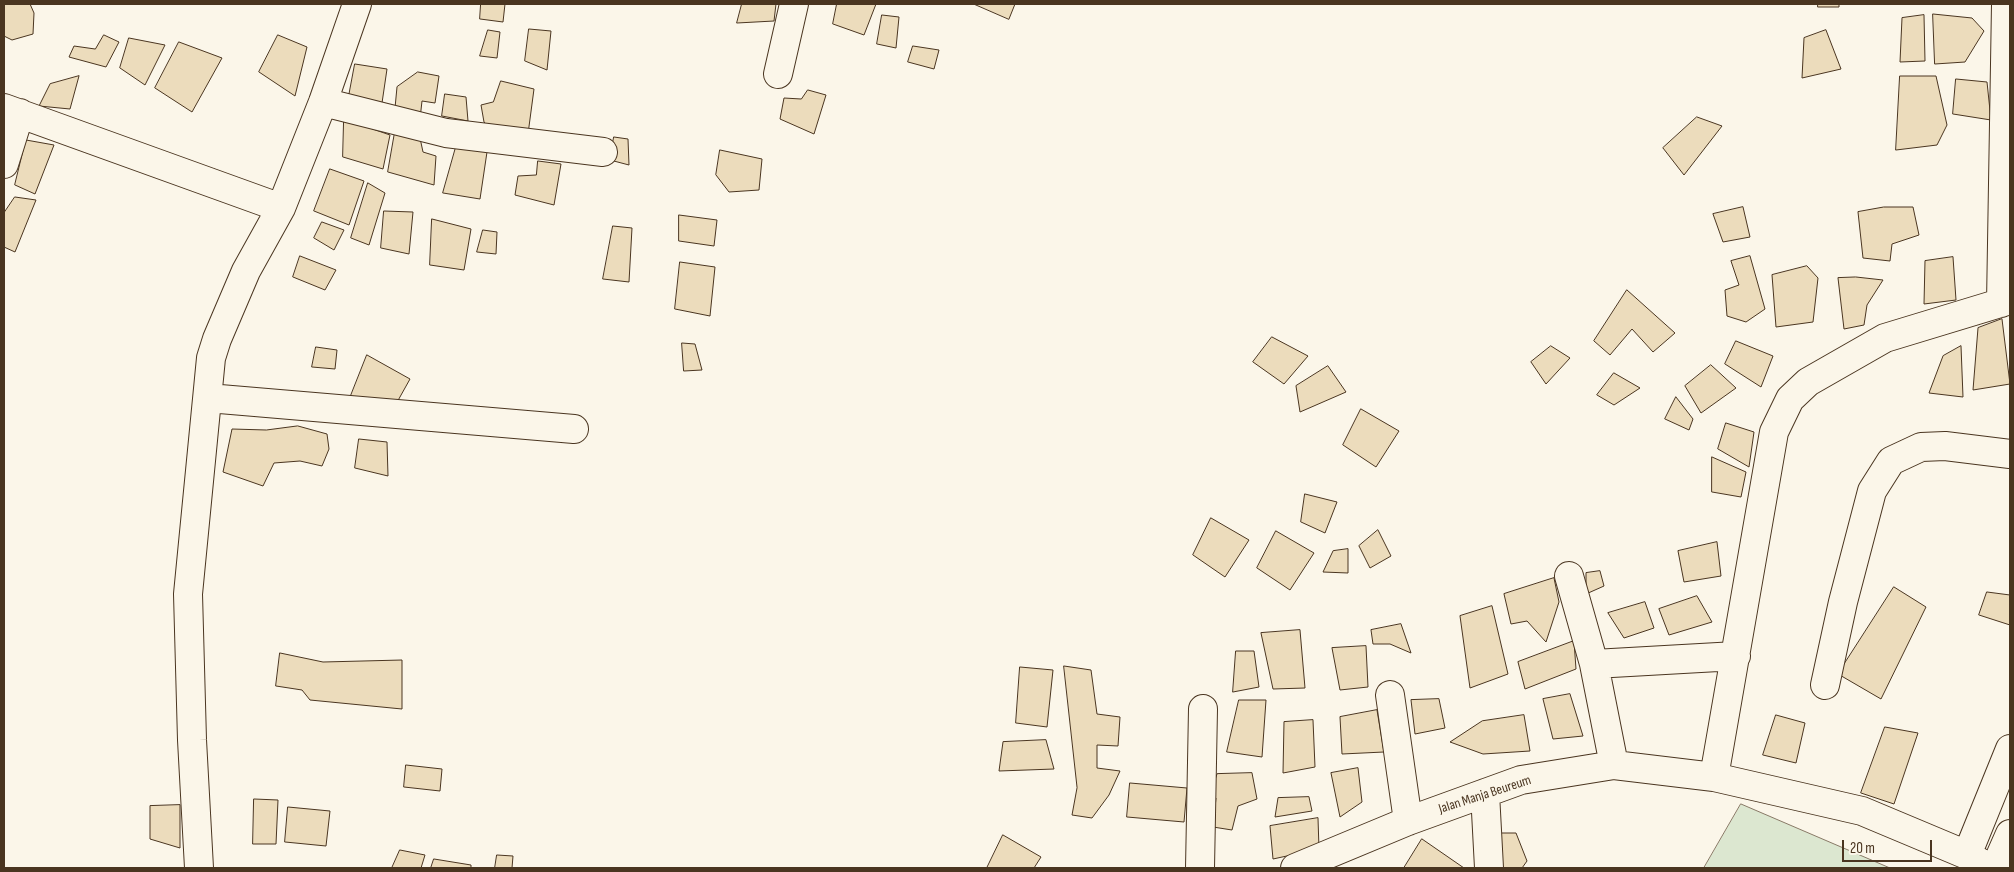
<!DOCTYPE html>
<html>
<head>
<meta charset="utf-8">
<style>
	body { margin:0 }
	#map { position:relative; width:2014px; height:872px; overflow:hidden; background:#fbf6e9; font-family:"Sofia Sans Condensed",sans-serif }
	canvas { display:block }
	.frame { position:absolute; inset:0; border:5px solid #4a3520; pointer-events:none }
	.scale { position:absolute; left:1842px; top:840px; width:90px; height:22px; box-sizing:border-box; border:2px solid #4a3520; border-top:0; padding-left:6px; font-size:15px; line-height:18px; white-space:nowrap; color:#4a3520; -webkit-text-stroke:4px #fbf6e9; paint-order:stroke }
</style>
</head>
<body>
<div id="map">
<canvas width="2014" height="872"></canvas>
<div class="frame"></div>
<div class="scale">20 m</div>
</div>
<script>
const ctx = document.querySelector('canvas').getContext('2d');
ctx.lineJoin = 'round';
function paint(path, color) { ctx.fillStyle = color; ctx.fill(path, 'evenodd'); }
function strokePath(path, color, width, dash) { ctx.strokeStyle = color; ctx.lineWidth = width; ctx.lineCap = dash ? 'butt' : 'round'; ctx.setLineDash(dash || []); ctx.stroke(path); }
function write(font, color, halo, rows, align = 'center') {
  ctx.font = font + ' "Sofia Sans Condensed",sans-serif'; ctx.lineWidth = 4; ctx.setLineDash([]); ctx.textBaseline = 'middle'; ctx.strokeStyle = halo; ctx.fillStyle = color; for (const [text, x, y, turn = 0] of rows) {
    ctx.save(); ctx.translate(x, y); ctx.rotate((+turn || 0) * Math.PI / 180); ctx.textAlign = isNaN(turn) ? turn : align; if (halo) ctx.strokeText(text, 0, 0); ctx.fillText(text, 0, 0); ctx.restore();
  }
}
const green = new Path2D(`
	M1741,804l149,64h-186z`);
paint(green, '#dce7d0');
strokePath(green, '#887966', 1);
const building = new Path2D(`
	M4,4h26l4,9 -1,21 -21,6 -8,-4z
	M481,4h24l-2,18 -23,-3z
	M742,4h34l-2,17 -37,2z
	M837,4h39l-12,31 -31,-11z
	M974,4h41l-6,15z
	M1818,4h21v3h-21z
	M1933,14l39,4 12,13 -19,31 -30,2z
	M882,15l17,2 -3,31 -19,-4z
	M1924,15l1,46 -25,1 2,-44z
	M529,29l22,2 -4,39 -22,-9z
	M488,30l12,2 -3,26 -17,-2z
	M1826,30l15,39 -39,9 2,-40z
	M104,35l15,7 -13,25 -37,-10 5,-11 21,3z
	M278,35l29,12 -12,49 -36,-24z
	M129,38l36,7 -20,40 -25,-17z
	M179,42l43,16 -30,54 -37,-24z
	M913,46l26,4 -5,19 -26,-7z
	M355,64l32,5 -5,34 -33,-7z
	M418,72l21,4 -4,27 -13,-2 -2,18 -25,-11 2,-21z
	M79,76l-9,33 -31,-3 11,-22z
	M1900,76h36l11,49 -10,20 -41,5z
	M1956,79l31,3 4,38 -38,-6z
	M501,81l33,8 -6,45 -36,-3 -8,-9 -3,-17 12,-3z
	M808,90l18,5 -12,39 -34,-15 4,-21 17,1z
	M445,94l21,3 2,24 -26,-5z
	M1697,117l25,9 -38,49 -21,-27z
	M344,119l46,16 -7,34 -40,-12z
	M395,132l25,6 3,14 13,4 -2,29 -46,-13z
	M614,137l14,2 1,26 -19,-5z
	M26,140l28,5 -19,49 -20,-9z
	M456,147l31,5 -7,47 -37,-6z
	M720,150l42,9 -3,31 -30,2 -13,-17z
	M538,161l23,3 -7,41 -39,-10 3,-19 18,-1z
	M330,169l34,12 -15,44 -35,-14z
	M368,183l17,10 -16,52 -18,-7z
	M15,197l21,3 -21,52 -11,-5v-34z
	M1743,207l7,30 -27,5 -10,-28z
	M1884,207h29l6,28 -27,9 -2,17 -27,-3 -5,-46z
	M384,211l29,1 -4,42 -28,-6z
	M679,215l38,5 -3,26 -35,-5z
	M432,219l39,10 -7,41 -34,-5z
	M322,222l22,8 -10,20 -20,-12z
	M613,226l19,2 -3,54 -26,-3z
	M483,230l14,2 -1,22 -19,-2z
	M300,256l36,14 -11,20 -32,-13z
	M1750,256l15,53 -19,13 -19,-6 -2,-26 14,-5 -8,-24z
	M1953,257l3,43 -32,4 1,-43z
	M680,262l35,5 -5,49 -35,-7z
	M1807,266l11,12 -5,44 -37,5 -4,-52z
	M1856,277l27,3 -16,25 -3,20 -20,4 -6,-51z
	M1627,290l48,43 -22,19 -21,-23 -22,26 -16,-14z
	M2002,319l8,65 -37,6 5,-62z
	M1272,337l36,19 -24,28 -31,-22z
	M1736,341l37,15 -12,31 -36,-23z
	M682,343l13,1 7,26 -18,1z
	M1551,346l19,12 -24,26 -15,-22z
	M1961,346l2,51 -34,-4 14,-37z
	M316,347l21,3 -2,19 -23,-2z
	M367,355l43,24 -19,34 -41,-15z
	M1711,365l25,23 -35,25 -16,-27z
	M1328,366l18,26 -46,20 -4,-26z
	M1614,373l26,15 -26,17 -17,-10z
	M1676,397l17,22 -4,11 -24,-11z
	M1361,409l38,22 -23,36 -33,-22z
	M1726,423l28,9 -5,35 -31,-18z
	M298,426l29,8 2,15 -7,17 -22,-5 -26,2 -11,23 -40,-14 9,-43 34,1z
	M359,439l28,3 1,34 -33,-8z
	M1712,457l34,15 -5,25 -29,-5z
	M1305,494l32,8 -12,31 -24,-11z
	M1211,518l38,22 -24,37 -32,-22z
	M1378,530l13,26 -21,12 -11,-22z
	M1276,531l38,22 -24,37 -33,-22z
	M1717,542l4,34 -37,6 -6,-31z
	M1348,549v24l-25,-1 10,-21z
	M1600,571l4,15 -18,8v-21z
	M1554,578l5,24 -13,40 -19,-21 -16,3 -7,-30z
	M1894,587l32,20 -45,92 -43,-25z
	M1987,592l23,3v30l-31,-10z
	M1697,596l15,26 -43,13 -10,-26z
	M1645,602l9,26 -30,10 -16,-25z
	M1492,606l16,68 -38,14 -10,-72z
	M1401,624l10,29 -21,-9h-17l-2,-14z
	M1300,630l5,58 -32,1 -12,-56z
	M1574,641l2,28 -51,20 -7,-27z
	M1366,646l2,41 -28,3 -8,-42z
	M1236,651h18l5,36 -26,5z
	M280,653l43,9 79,-2v49l-92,-9 -8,-10 -26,-4z
	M1064,666l27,4 6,44 23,3 -2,29 -21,-1v23l23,3 -11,24 -17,23 -20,-3 5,-27z
	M1020,667l33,3 -6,57 -31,-4z
	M1570,694l13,42 -30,3 -10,-40z
	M1439,699l6,29 -30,6 -4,-34z
	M1239,700h27l-4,57 -35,-5z
	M1377,710l7,42 -42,2 -2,-37z
	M1524,715l6,36 -47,3 -33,-12 32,-21z
	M1776,715l29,8 -9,40 -33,-8z
	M1313,720l2,47 -32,6 1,-51z
	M1885,727l33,6 -24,71 -33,-11z
	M1046,740l8,29 -55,2 4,-29z
	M406,765l36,4 -2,22 -36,-4z
	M1358,768l4,34 -22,15 -9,-44z
	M1252,773l5,26 -19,7 -6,24 -19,-3 3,-29 -7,-1 8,-23z
	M1130,783l57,5 -3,34 -57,-5z
	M1309,797l3,14 -37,6 3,-19z
	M254,799l24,1 -2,44h-23z
	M180,805v43l-30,-9v-33z
	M288,807l42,4 -4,35 -41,-4z
	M1318,818l1,31 -46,10 -3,-33z
	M1501,833h15l11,28 -5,7h-24z
	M1003,835l38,22 -7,11h-47z
	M1422,839l42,29h-60z
	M400,850l25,5 -4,13h-29z
	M497,855l16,1 -1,12h-17z
	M434,859l37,6v3h-40z`);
paint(building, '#ecdcbc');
strokePath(building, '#4a3520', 1);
const minor = new Path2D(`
	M778,74l16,-70
	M323,102l123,31 157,19
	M4,108l277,100
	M4,164l16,-51
	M2001,303l5,-299
	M208,398l366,31
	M1569,576l25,88 20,101
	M1594,664l142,-8
	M1825,685l18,-83 29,-111 19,-30 30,-14 24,-1 65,8
	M1390,695l18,126
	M1714,777l60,-345 16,-33 18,-17 77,-44 125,-38
	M1485,793l4,75
	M1967,855l43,-106
	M199,868l-7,-128 -4,-146 23,-236 6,-19 29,-68 35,-63 42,-106 34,-98
	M1200,868l3,-159
	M1295,868l113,-47 113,-41 93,-15 100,12 148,34 105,44 23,13
	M1995,868l15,-34`);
strokePath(minor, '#4a3520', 30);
strokePath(minor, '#fbf6e9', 28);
write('14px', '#4a3520', '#fbf6e9', [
	["Jalan Manja Beureum",1485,795,-18]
]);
</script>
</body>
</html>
